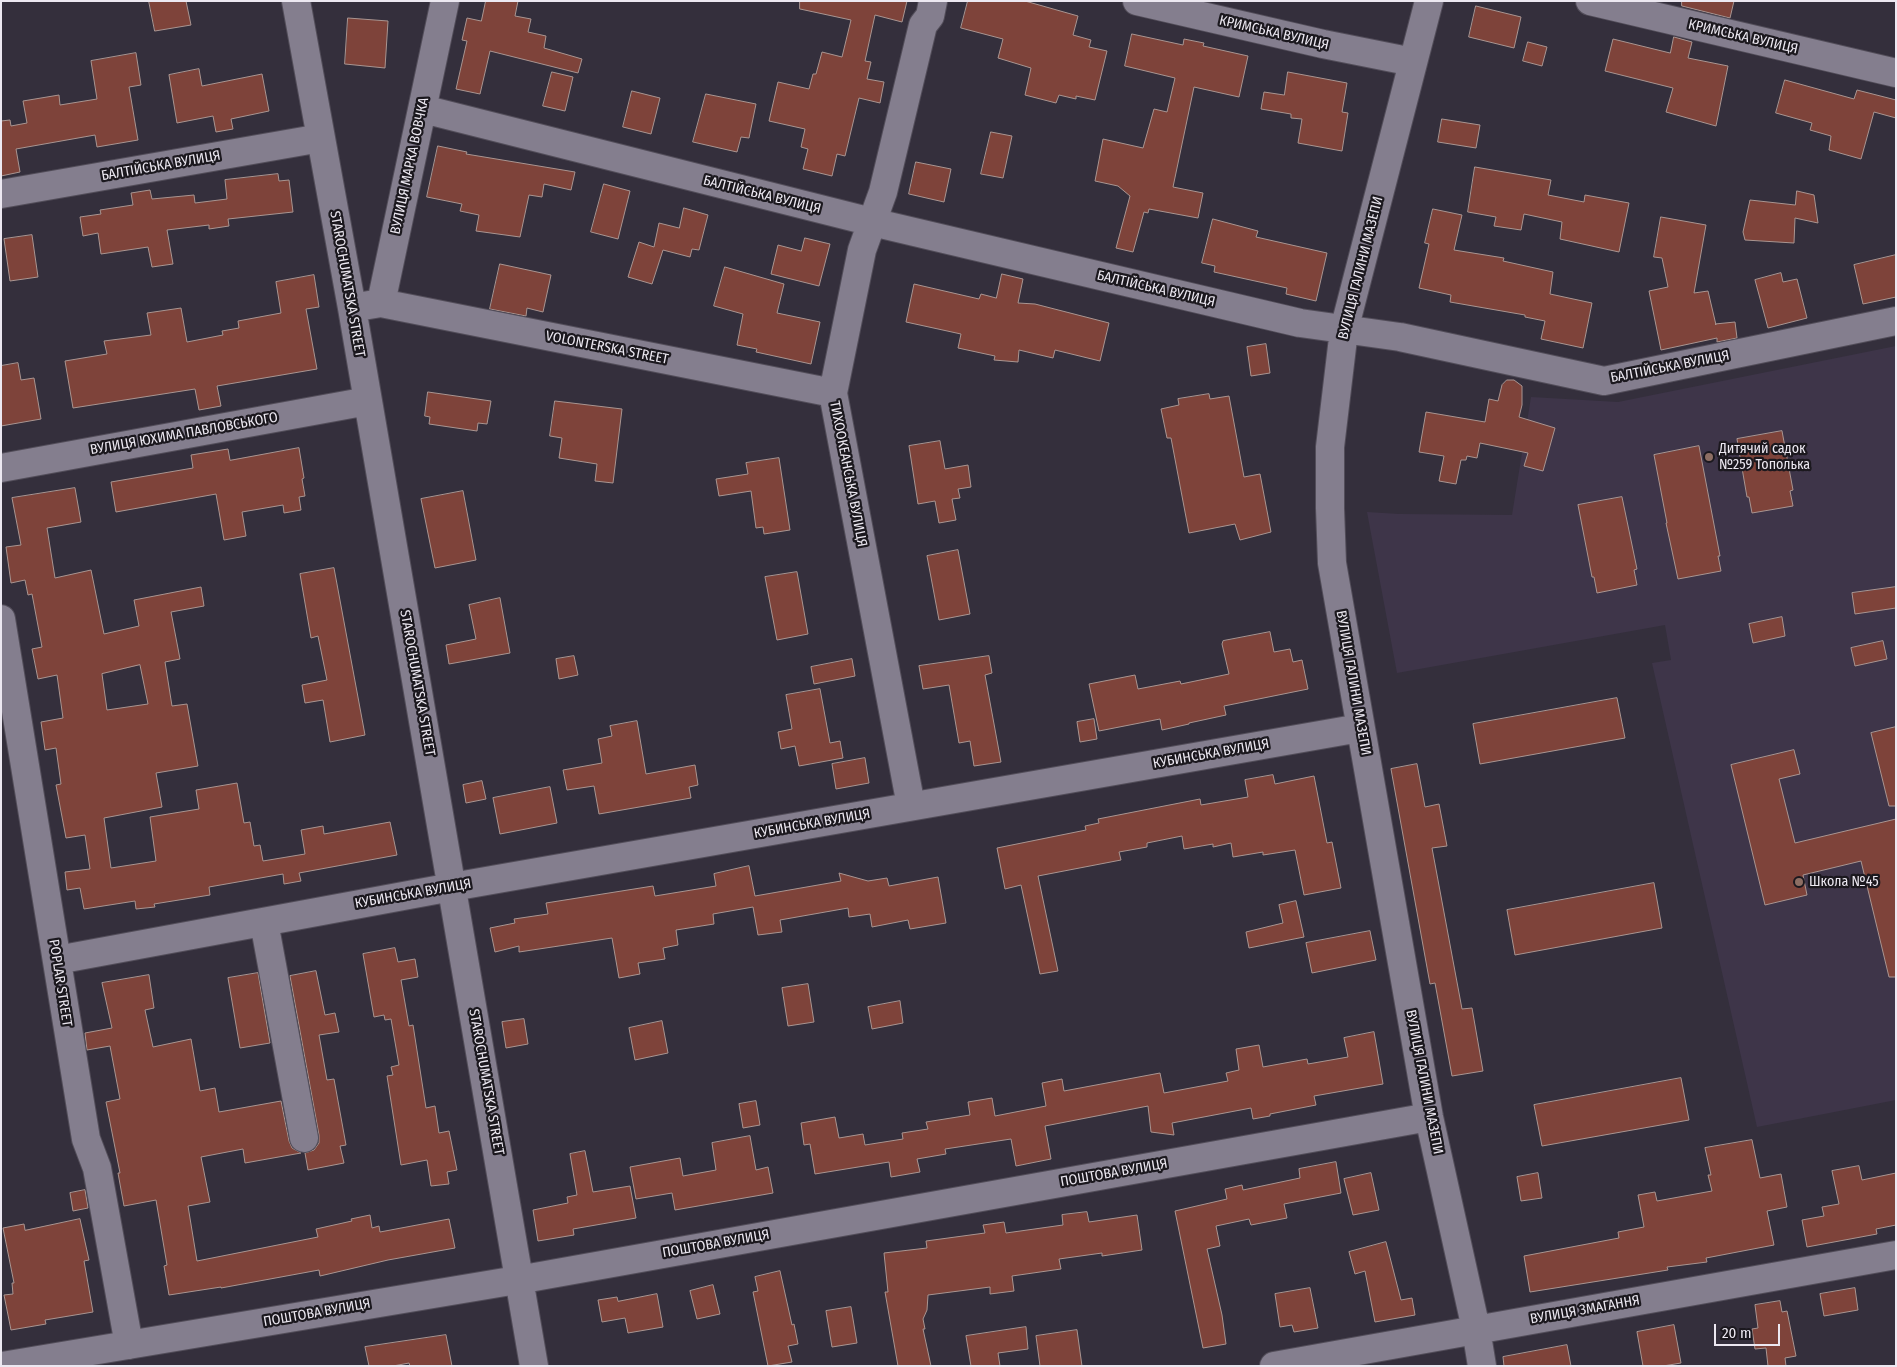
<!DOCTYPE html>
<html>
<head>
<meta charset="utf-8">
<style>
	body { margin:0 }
	#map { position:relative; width:1897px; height:1367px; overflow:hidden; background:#342f3c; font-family:"Fira Sans Condensed",sans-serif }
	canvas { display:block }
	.frame { position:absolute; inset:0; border:2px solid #ece8f1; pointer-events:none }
	.scale { position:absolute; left:1714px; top:1324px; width:66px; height:22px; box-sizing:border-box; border:2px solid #ece8f1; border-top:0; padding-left:6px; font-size:15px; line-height:18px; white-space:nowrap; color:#ece8f1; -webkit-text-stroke:4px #1b181e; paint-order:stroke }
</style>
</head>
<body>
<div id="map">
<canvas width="1897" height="1367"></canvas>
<div class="frame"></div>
<div class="scale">20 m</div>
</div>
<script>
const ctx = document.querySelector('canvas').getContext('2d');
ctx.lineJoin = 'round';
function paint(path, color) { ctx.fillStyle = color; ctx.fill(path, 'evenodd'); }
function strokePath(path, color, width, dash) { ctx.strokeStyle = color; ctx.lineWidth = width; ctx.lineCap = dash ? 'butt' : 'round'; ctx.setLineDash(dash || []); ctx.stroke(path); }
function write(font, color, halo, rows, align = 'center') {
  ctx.font = font + ' "Fira Sans Condensed",sans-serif'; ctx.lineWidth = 4.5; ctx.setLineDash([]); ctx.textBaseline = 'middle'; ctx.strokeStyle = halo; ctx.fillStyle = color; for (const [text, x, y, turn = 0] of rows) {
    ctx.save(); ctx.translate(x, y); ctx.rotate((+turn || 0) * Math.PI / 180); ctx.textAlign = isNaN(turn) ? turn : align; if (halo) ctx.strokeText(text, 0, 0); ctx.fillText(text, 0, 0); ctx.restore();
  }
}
paint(new Path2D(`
	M1896,346v754l-139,27 -105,-464 19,-3 -6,-35 -268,48 -30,-161 32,2 113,1 19,-118 87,5z`), '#3e3549');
const building = new Path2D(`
	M149,1h37l5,24 -36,6z
	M486,1h32l-3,15 16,3 -3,13 18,4 -2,12 38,11 -4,14 -88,-22 -10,43 -24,-5 11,-48 -5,-1 5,-22 14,3z
	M800,1h107l-5,21 -27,-7 -10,46 6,1 -4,17 17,3 -4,21 -21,-5 -14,58 -8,-2 -5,22 -29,-7 5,-20 -7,-2 4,-18 -36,-8 9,-39 31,7 4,-15h3l6,-22 20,5 9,-37 -51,-11z
	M968,1h57l53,15 -5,19 18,5 -2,7 18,4 -12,49 -19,-4v3l-17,-4 -3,8 -31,-8 6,-27 -33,-10 5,-19 -42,-11z
	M1682,1h52l-4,17 -48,-12z
	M1476,6l45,11 -7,31 -45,-11z
	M348,18l40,3 -3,47 -40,-4z
	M1132,34l51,11 1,-6 20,4 -1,3 45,10 -9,41 -45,-10 -21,100 30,6 -5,25 -49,-9 -1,4 -4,-1 -11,40 -17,-4 14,-52 -12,-10 -23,-5 8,-42 40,9 11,-39 13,3 8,-34 -50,-12z
	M1674,37l18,5 -4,16 40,8 -12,60 -50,-14 7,-24 -68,-17 8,-32 57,14z
	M1528,42l19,5 -5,19 -19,-5z
	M136,53l5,32 -12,2 9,53 -41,7 -2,-12 -79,14 4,23 -19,4v-55l9,-1 1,6 16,-3 -4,-22 36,-6 1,10 37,-6 -6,-38z
	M199,69l3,17 60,-12 7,37 -38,8 2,10 -17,3 -3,-16 -36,7 -8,-48z
	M552,72l21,5 -8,34 -22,-5z
	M1288,72l59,11 -5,29 6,1 -6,38 -44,-8 4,-24 -11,-1v-4l-30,-5 3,-17 20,3z
	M1785,80l69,19 3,-9 39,10v18l-22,-6 -13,47 -32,-9 2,-14 -21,-6 2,-7 -36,-10z
	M632,91l28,7 -9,36 -28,-7z
	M706,94l50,10 -7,34 -8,-1 -4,15 -44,-10z
	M1442,119l38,6 -4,23 -38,-6z
	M991,132l21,4 -9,42 -22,-4z
	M438,146l29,6 -1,2 109,18 -4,18 -27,-6 -2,13 -13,-2 -9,42 -44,-6 3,-16 -19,-4 2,-7 -35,-7z
	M916,162l35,7 -7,33 -35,-8z
	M1475,167l76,13 -3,15 36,7 1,-7 44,8 -10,49 -59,-13 2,-17 -38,-8 -3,16 -27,-4 2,-9 -28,-5z
	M278,174l1,7 10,-1 4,32 -65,7 1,7 -20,3v-4l-42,5 6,34 -21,3 -4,-20 -47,7 -3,-21 -15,3 -3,-19 21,-3 -1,-4 33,-5 -2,-12 19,-3 2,9 42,-4 1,8 32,-4 -2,-19z
	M604,184l26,7 -12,48 -27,-7z
	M1797,191l17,4 4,28 -23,-5 -1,25 -49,-3 -2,-8 7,-32 45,5z
	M684,208l24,7 -9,35 -7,-1 -2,8 -27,-7 -11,34 -24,-7 11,-35 15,5 5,-24 20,5z
	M1433,209l29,6 -8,35 50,8 -1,3 50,11 -3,22 42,9 -9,45 -42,-9 4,-18 -20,-4v-2l-75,-13 1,-7 -32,-7 10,-44 -4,-1z
	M1661,217l45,8 -12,68 14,-2 8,34 -1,-1 20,-2 2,16 -20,4v-4l-56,12 -12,-59 19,-4 -6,-29 -8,-1z
	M1213,219l45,12 -2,6 71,16 -11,48 -30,-7 1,-6 -73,-16 1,-6 -13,-3z
	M32,235l6,42 -28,4 -6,-42z
	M805,238l25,6 -11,42 -48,-12 7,-29 23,6z
	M1896,255v42l-33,7 -9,-39z
	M500,264l51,11 -8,37 -16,-4 -1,8 -36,-7z
	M725,267l59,17 -7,29 43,9 -9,42 -55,-12 1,-3 -20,-4 6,-31 -29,-8z
	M1781,273l2,9 14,-3 10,39 -39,10 -13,-48z
	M1002,274l21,5 -5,24 17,1 74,19 -9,38 -45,-11 -2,8 -34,-8 -1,12 -24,-2 1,-4 -37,-8 3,-14 -55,-12 8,-38 65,15 2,-5 15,4z
	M314,275l5,32 -13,2 11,60 -100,17 4,20 -22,4 -4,-21 -122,19 -8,-47 42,-7 -3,-13 47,-6 -4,-22 34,-5 6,34 36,-7 -1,-4 17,-3 -1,-7 43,-8 -5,-31z
	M1266,344l4,29 -19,3 -4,-29z
	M18,363l3,17 13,-2 7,41 -40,7v-60z
	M1507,380h7l8,6v19l-3,12 36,11 -12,43 -19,-5 4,-13 -48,-10 -3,15 -10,-2 -1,4h-5l-5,24 -17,-3 5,-25 -25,-4 7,-40 59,10 4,-23 9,2 4,-16z
	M428,392l63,9 -4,23 -9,-1 -1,8 -48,-7 1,-7 -5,-1z
	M1209,394l1,5 19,-3 15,81 16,-3 11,58 -31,8 -5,-16 -46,9 -18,-95h-4l-6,-29 18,-4 -1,-6z
	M555,401l67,8 -9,74 -18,-2 2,-17 -38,-6 3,-20 -12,-2z
	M1782,431l11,59 -3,1 3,15 -41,7 -3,-16h-2l-10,-58z
	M940,441l5,28 23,-4 3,22 -13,2 2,9 -8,1 4,21 -17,3 -4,-22 -17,3 -9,-58z
	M1699,446l21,110h-2l3,15 -43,8 -12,-56h1l-13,-68z
	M299,448l5,30 -2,1 3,17 -6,1 2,13 -17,3 -1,-8 -41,7 4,24 -22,4 -8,-46 -100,18 -5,-30 82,-14 -2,-13 37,-6 2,11z
	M779,458l11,72 -26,4 -1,-7 -7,1 -5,-37 -32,5 -3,-17 32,-5 -2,-11z
	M75,488l6,34 -34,6 8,50 36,-8 13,64 35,-8 -5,-26 67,-13 3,19 -33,6 9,47 -15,3 7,44 15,-2 11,62 -42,7 6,34 -58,11 7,50 45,-7 -6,-44 49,-8 -3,-19 41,-7 7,40 6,-1 4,24 6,-1 3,16 42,-7 -4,-24 22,-4 1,8 66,-12 7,33 -98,18 2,8 -17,3 -1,-10 -74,13 1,8 -56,9 1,3 -19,2 -1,-8 -51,8 -4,-21 -13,2 -2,-18 25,-3 -5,-34 -19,3 -10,-53 5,-1 -5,-36 -11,2 -4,-28 22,-4 -6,-43 -19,4 -6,-30 10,-2 -10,-53 -4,1 -3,-15 -14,3 -5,-36 15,-2 -9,-47zM140,665l8,39 -41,6 -5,-36z
	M463,491l13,69 -41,8 -14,-69z
	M1622,497l15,72 -3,1 3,15 -40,8 -3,-16h-2l-14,-72z
	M958,550l12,64 -31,6 -12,-64z
	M334,568l31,167 -35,7 -7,-42 -18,3 -3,-18 25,-5 -9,-44 -7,2 -11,-64z
	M797,572l11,62 -31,6 -12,-63z
	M1896,587v21l-41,6 -3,-21z
	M500,598l10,55 -61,11 -3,-19 30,-6 -7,-34z
	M1782,617l3,19 -32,7 -4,-19z
	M1270,632l4,20 16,-3 3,13 9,-2 6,29 -84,17 2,9 -37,8v1l-27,6 -2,-11 -61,12 -10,-47 46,-9 3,14 42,-8 1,3 48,-10 -7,-30 1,-3z
	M1883,641l4,18 -32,7 -4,-18z
	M574,656l4,19 -19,4 -3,-20z
	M989,656l3,17 -7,2 16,87 -27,4 -4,-25 -11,2 -10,-58 -26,4 -4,-23z
	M852,659l3,17 -41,8 -3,-17z
	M820,689l10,54 10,-2 3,17 -44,8 -4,-20 -14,3 -3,-17 14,-3 -6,-34z
	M1617,698l8,40 -145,26 -7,-40z
	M1094,719l3,20 -17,3 -3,-20z
	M637,721l9,53 49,-9 3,20 -9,2 2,11 -92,16 -5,-28 -27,4 -4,-20 39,-7 -4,-24 14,-3 -2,-10z
	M1896,727v79h-7l-18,-73z
	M1794,750l6,24 -21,5 16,64 101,-24v158h-7l-28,-116 -58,14 4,20 -42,10 -34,-140z
	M865,758l4,25 -33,6 -4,-25z
	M1417,764l8,43 14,-3 8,42 -15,2 30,161 10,-1 11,63 -31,5 -17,-93 -5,1 -39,-215z
	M1273,775l2,9 39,-8 13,67 5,-1 9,46 -37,7 -9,-45 -32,5v-3l-30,5 -2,-14 -18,4v-3l-29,5 -2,-13 -35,7v4l-28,5 2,8 -83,16 20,95 -18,3 -19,-89 -16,4 -8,-41 89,-18 -1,-4 14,-3 -1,-4 102,-20 1,6 47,-8 -3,-17z
	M482,781l4,18 -20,4 -3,-18z
	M550,787l7,36 -57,11 -7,-36z
	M749,866l6,30 86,-15 -2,-8 29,8 19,-3 2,8 49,-9 8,46 -36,6 -2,-9 -36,7 -2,-13 -21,3 -1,-9 -68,12 2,12 -24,3 -5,-28 -40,7 1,10 -38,6 2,15 -15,3 2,11 -27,4 2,11 -21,4 -7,-40 -93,14v-6l-24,6 -5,-24 25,-5 -1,-4 34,-5 -2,-11 107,-17 2,10 61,-10 -2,-12z
	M1654,883l8,45 -147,27 -8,-45z
	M1296,901l8,36 -55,11 -3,-16 37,-9 -4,-18z
	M1370,931l6,29 -64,13 -6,-30z
	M395,948l3,14 17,-3 3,18 -17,3 8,46 4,-1 13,83 9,-2 4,27 10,-2 8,39 -10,2 2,12 -18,2 -4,-26 -26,5 -14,-89 6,-1 -2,-8 8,-2 -8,-46 -6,1 -1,-5 -10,2 -11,-63z
	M316,971l9,44 10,-2 4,19 -20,3 8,45 7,-1 12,66 -6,1 4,17 -36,7 -3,-17 9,-3 5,-7v-8l-29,-159z
	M258,973l12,70 -30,5 -12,-70z
	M149,975l5,33 -9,2 8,37 38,-8 9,52 15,-3 4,24 62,-11 8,40 3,7 9,5 -56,10 -2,-14 -42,8 9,45 -22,4 9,55 121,-24 -2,-8 36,-8 -1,-2 19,-4 2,13 7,-2 1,6 69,-13 6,29 -67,12 -68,16 -1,-6 -98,18v-1l-52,8 -5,-29 3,-1 -11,-65 -32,6 -6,-33h2l-14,-71 14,-3 -10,-53 -23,4 -2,-17 27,-5 -10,-45z
	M808,984l6,38 -26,4 -6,-38z
	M900,1001l3,22 -31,6 -4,-22z
	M524,1019l4,25 -22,4 -4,-26z
	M662,1021l6,32 -33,7 -6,-32z
	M1374,1032l9,52 -69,12 2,9 -46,9v2l-17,3 -2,-11 -79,15 2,12 -23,-3 -3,-26 -103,20 6,33 -35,7 -5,-27 -66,10 1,5 -29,5 3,13 -29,5 -2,-15 -74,12 -5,-30 -6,1 -3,-22 34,-6 4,21 24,-4 2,11 38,-6 -1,-6 26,-4 -2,-7 44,-7 -2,-13 24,-4 3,18 51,-10 -4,-23 20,-4 2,12 96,-18 4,20 64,-12 -2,-8 13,-3 -3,-21 23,-4 4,22 44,-8 1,5 40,-7 -4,-19z
	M1681,1078l8,42 -147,26 -8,-41z
	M756,1101l4,24 -17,3 -4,-24z
	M750,1136l6,34 12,-3 5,26 -98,17 -3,-17 -36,6 -6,-32 50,-9 3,18 33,-6 -4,-27z
	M1752,1140l8,38 21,-4 6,33 -20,4 7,34 -68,13 1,4 -40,5 1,3 -138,22 -6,-36 95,-18 -1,-6 26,-5 -6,-32 17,-3 2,9 55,-10 -4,-16h3l-6,-27z
	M585,1151l8,41 37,-6 6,32 -63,11 1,6 -36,6 -5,-31 35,-7 -1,-6 10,-2 -7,-41z
	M1336,1162l5,31 -57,11 3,14 -36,7 -2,-6 -33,7 4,20 -13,3 15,66 4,29 -23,4 -28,-137 52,-12 -2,-10 17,-4 1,5 57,-12 -1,-9z
	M1859,1166l3,14 34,-7v52l-20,4 1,5 -70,13 -5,-27 22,-4 -2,-9 17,-3 -7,-33z
	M1371,1173l8,37 -26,5 -9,-36z
	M1538,1173l4,25 -21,3 -4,-24z
	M85,1190l3,18 -15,3 -3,-18z
	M1087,1212l2,10 48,-7 5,35 -40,6v-3l-43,6 2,10 -49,7 2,15 -24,3v-7l-62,8 -1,15 -4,9 2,10h-2l8,37h-33l-13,-74h3l-4,-39 43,-5 -1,-7 59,-8 -2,-8 21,-3 2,11 57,-8 -1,-10z
	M80,1219l9,41 -5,1 9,51 -48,8 1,4 -35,6 -7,-35 9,-1 -1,-11h2l-11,-55 21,-4 1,6z
	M1386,1242l15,58 11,-2 3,17 -40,7 -10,-51 -10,3 -6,-22z
	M780,1271l12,54 2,-1 4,20 -10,2 4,16 -24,4 -15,-74 5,-1 -3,-14z
	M713,1285l7,29 -23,5 -7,-28z
	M1310,1288l8,40 -24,4 -2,-7 -12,2 -5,-33z
	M1855,1288l3,22 -34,6 -4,-22z
	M657,1294l6,33 -35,6 -3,-15 -23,4 -4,-22 19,-3 1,4z
	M1780,1301l2,11 5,-1 9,45 -11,2 1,8h-18l-2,-18 -11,1 -3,-20 6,-1 -3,-23z
	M851,1307l6,36 -25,4 -6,-36z
	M1674,1325l7,38 -18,3h-20l-6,-34z
	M1026,1327l2,22 -30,4 2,13h-29l-5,-30z
	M1077,1330l5,36h-42l-4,-30z
	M446,1335l6,31h-42l-1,-3 -16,3h-24l-4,-19z
	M1567,1345l4,21h-67l-1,-9z`);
paint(building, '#7e433a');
strokePath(building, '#a99591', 1);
const minor = new Path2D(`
	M296,1l56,307 182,1058
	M1137,1l186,43 90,18
	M1429,1l-85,329 -14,117v61l2,55 97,554 47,212 6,37
	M1590,1l306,72
	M423,109l449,113 428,101 100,14 204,44 292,-60
	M1,194l320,-56
	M381,303l452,90
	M363,306l18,-3 64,-302
	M1,468l367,-67
	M1,619l85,520 11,29 32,177
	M911,806l-78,-413 29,-143 21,-58 40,-167 7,-9 3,-15
	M264,922l40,216
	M57,960l395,-73 908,-159
	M2,1366l527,-88 900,-161
	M1274,1366l622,-111`);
strokePath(minor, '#524d59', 30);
strokePath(minor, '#847e8e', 28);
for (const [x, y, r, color] of [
	[1709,457,5,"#8d6e63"],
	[1799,882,5,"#8d6e63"]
]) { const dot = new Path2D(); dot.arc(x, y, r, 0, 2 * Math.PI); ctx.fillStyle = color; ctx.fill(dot); strokePath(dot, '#1b181e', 2); }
write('14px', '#ece8f1', '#1b181e', [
	["КРИМСЬКА ВУЛИЦЯ",1274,33,13],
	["КРИМСЬКА ВУЛИЦЯ",1743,37,13],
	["БАЛТІЙСЬКА ВУЛИЦЯ",161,166,-10],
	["ВУЛИЦЯ МАРКА ВОВЧКА",410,166,-78],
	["БАЛТІЙСЬКА ВУЛИЦЯ",762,195,14],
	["ВУЛИЦЯ ГАЛИНИ МАЗЕПИ",1361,268,-76],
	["STAROCHUMATSKA STREET",347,284,80],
	["БАЛТІЙСЬКА ВУЛИЦЯ",1156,289,13],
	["VOLONTERSKA STREET",607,348,11],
	["БАЛТІЙСЬКА ВУЛИЦЯ",1670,367,-11],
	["ВУЛИЦЯ ЮХИМА ПАВЛОВСЬКОГО",184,434,-10],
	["ТИХООКЕАНСЬКА ВУЛИЦЯ",848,474,79],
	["STAROCHUMATSKA STREET",417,683,80],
	["ВУЛИЦЯ ГАЛИНИ МАЗЕПИ",1353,683,80],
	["КУБИНСЬКА ВУЛИЦЯ",1211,754,-10],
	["КУБИНСЬКА ВУЛИЦЯ",812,824,-10],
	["КУБИНСЬКА ВУЛИЦЯ",413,894,-10],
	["POPLAR STREET",60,983,81],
	["STAROCHUMATSKA STREET",486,1082,80],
	["ВУЛИЦЯ ГАЛИНИ МАЗЕПИ",1424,1082,79],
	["ПОШТОВА ВУЛИЦЯ",1114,1173,-10],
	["ПОШТОВА ВУЛИЦЯ",716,1244,-10],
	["ВУЛИЦЯ ЗМАГАННЯ",1585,1310,-10],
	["ПОШТОВА ВУЛИЦЯ",317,1313,-10]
]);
write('14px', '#ece8f1', '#1b181e', [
	["Дитячий садок",1719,449],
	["№259 Тополька",1719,465],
	["Школа №45",1809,882]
], 'left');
</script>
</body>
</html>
